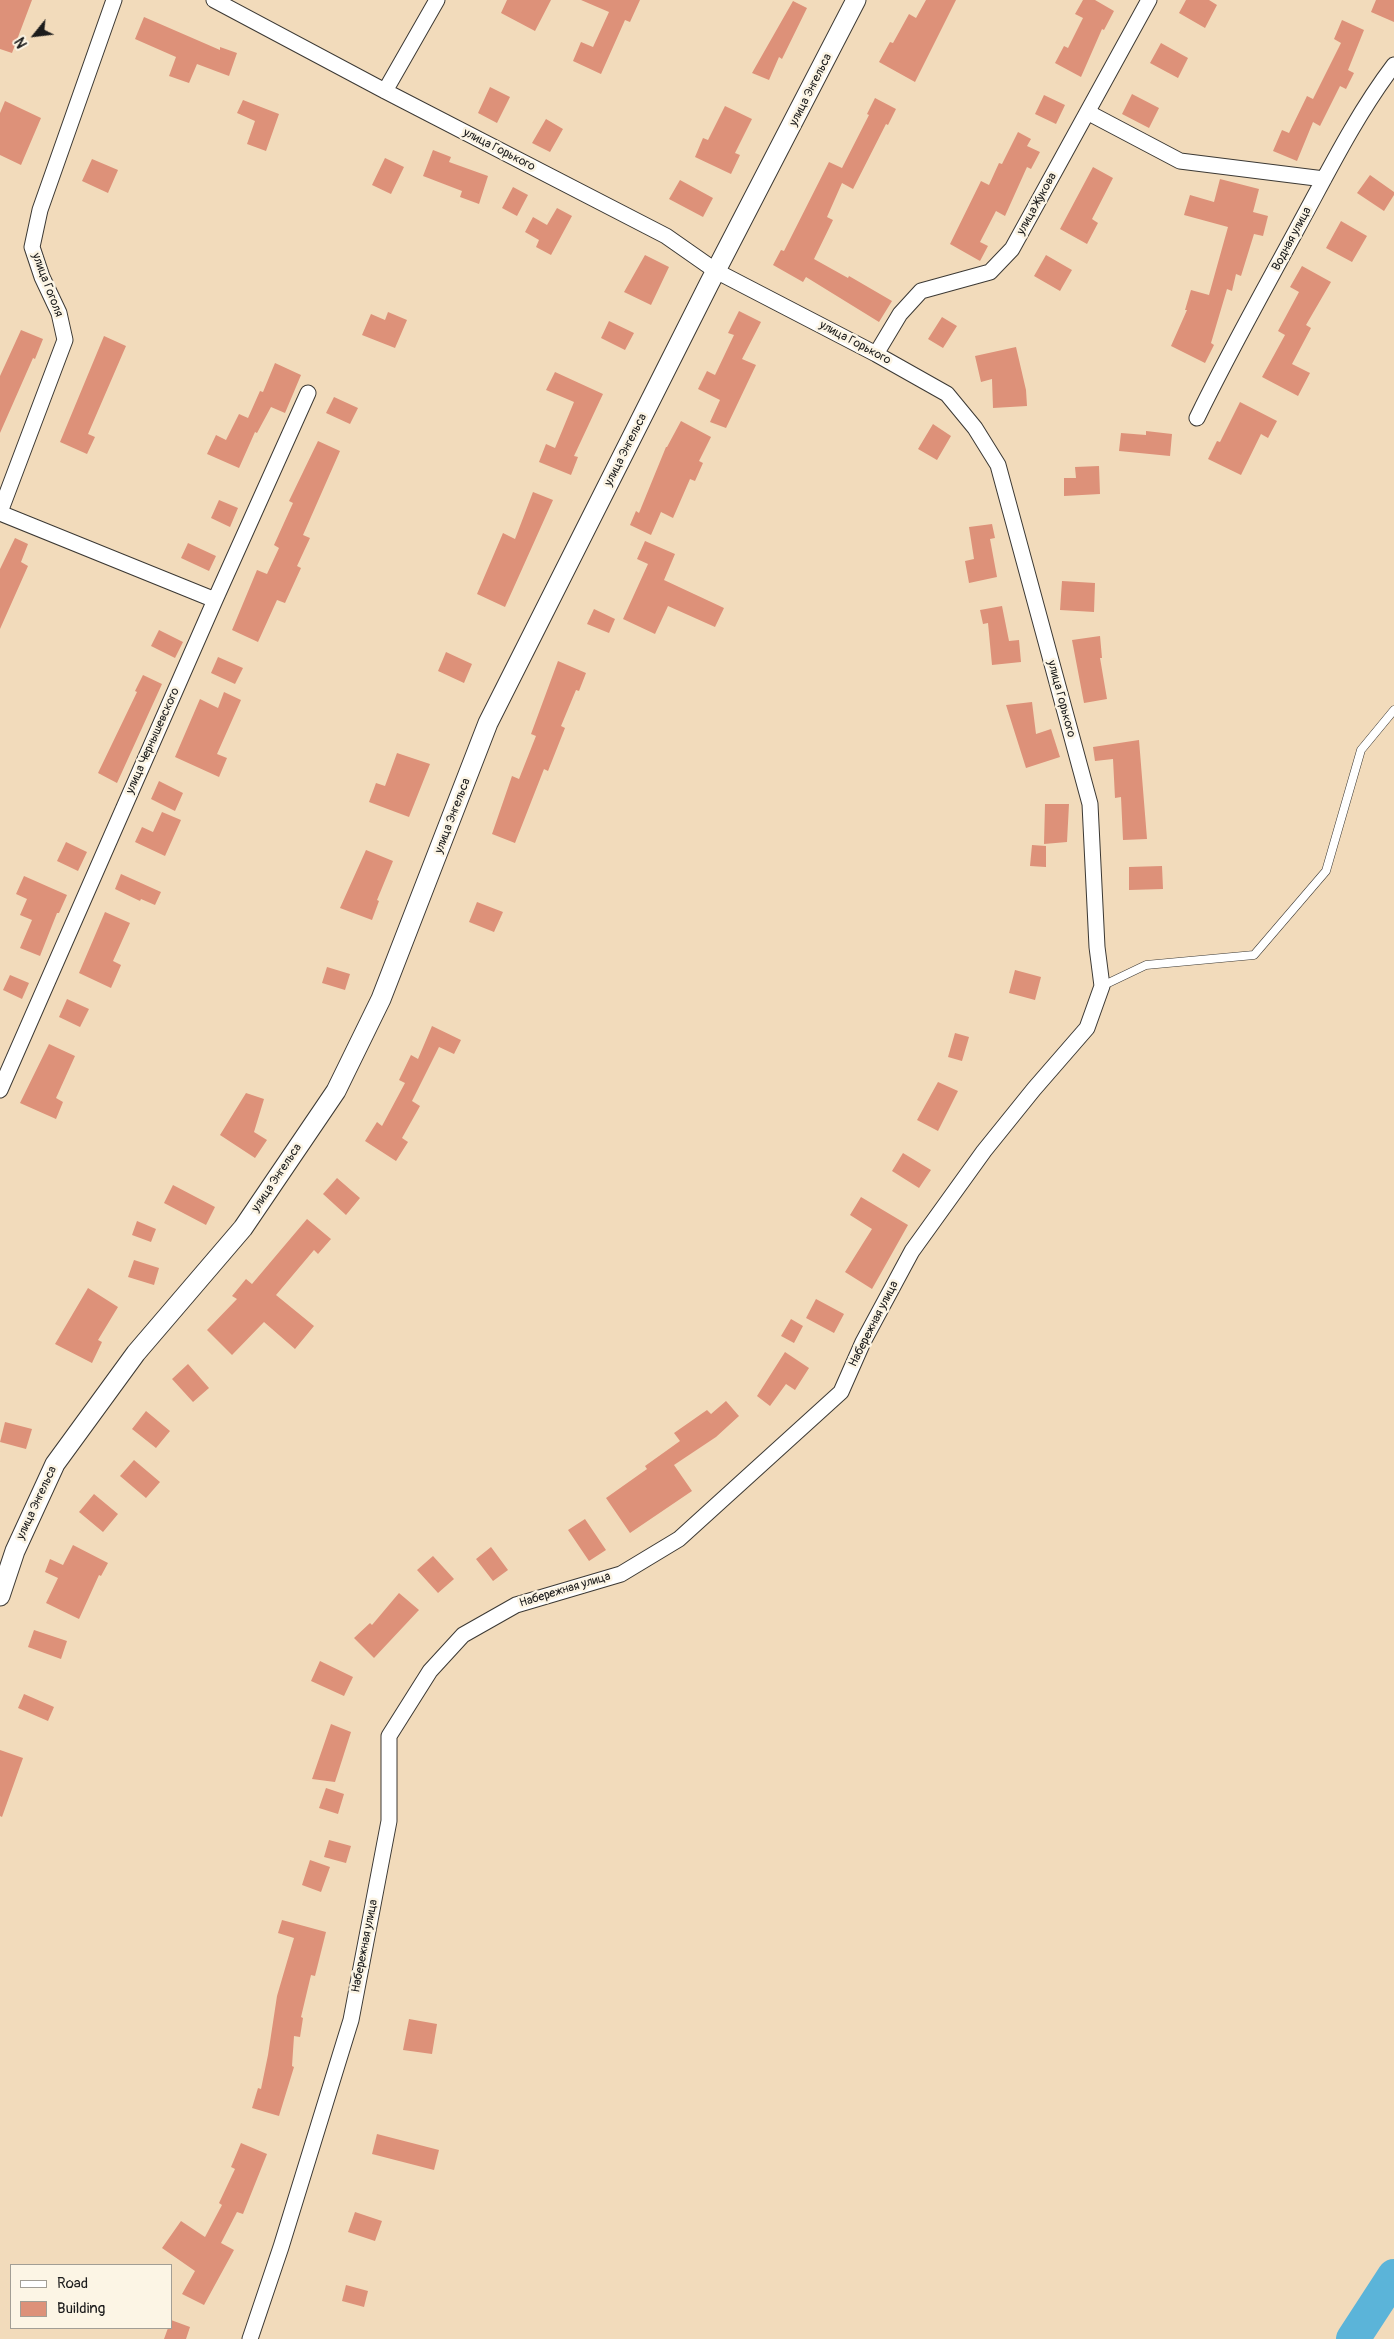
<!DOCTYPE html>
<html>
<head>
<meta charset="utf-8">
<style>
	body { margin:0 }
	#map { position:relative; width:1394px; height:2339px; overflow:hidden; background:#f2dbbb; font-family:Pangolin,sans-serif }
	canvas { display:block }
	.legend { position:absolute; left:10px; top:2264px; width:162px; height:65px; box-sizing:border-box; background:#fcf5e5; border:1px solid #a29e95; margin:0; padding:6px 9px; list-style:none; font-size:15px; color:#1c1c1c }
	.legend li { display:flex; align-items:center; gap:10px; height:25px }
	.legend b { width:25px; border:1px solid #a29e95 }
	.north { position:absolute; left:10px; top:10px; width:50px; height:50px; -webkit-text-stroke:4px #fcf5e5; paint-order:stroke; rotate:241deg; font-size:14px; font-weight:700; line-height:20px; text-align:center; color:#1c1c1c }
	.north::after { content:''; display:block; margin:auto; width:18px; height:22px; background:#1c1c1c; clip-path:polygon(50% 0,100% 100%,50% 72%,0 100%) }
</style>
</head>
<body>
<div id="map">
<canvas width="1394" height="2339"></canvas>
<ul class="legend">
<li><b style="height:6px;background:#fff"></b>Road</li>
<li><b style="height:14px;background:#dd9179"></b>Building</li>
</ul>
<div class="north">N</div>
</div>
<script>
const ctx = document.querySelector('canvas').getContext('2d');
ctx.lineJoin = 'round';
function strokePath(path, color, width, dash) { ctx.strokeStyle = color; ctx.lineWidth = width; ctx.lineCap = dash ? 'butt' : 'round'; ctx.setLineDash(dash || []); ctx.stroke(path); }
function paint(path, color) { ctx.fillStyle = color; ctx.fill(path, 'evenodd'); }
function write(font, color, halo, rows, align = 'center') {
  ctx.font = font + ' Pangolin,sans-serif'; ctx.lineWidth = 5; ctx.setLineDash([]); ctx.textBaseline = 'middle'; ctx.strokeStyle = halo; ctx.fillStyle = color; for (const [text, x, y, turn = 0] of rows) {
    ctx.save(); ctx.translate(x, y); ctx.rotate((+turn || 0) * Math.PI / 180); ctx.textAlign = isNaN(turn) ? turn : align; if (halo) ctx.strokeText(text, 0, 0); ctx.fillText(text, 0, 0); ctx.restore();
  }
}
strokePath(new Path2D(`
	M1353,2339l41,-63`), '#5bb4d9', 34);
paint(new Path2D(`
	M0,0h32l-20,53 -12,-4z
	M507,0h44l-16,31 -34,-18z
	M581,0h59l-10,22 -5,-2 -24,54 -28,-13 8,-19 12,5 16,-35z
	M926,0h30l-41,82 -36,-20 11,-20 3,1 16,-29 7,4z
	M1083,0h12l19,11 -10,19 -2,-1 -21,48 -26,-14 9,-17 4,2 15,-30 -8,-4z
	M1186,0h23l8,5 -12,23 -26,-15z
	M1376,0h18v22l-23,-10z
	M793,1l14,7 -25,51 -3,-2 -10,23 -17,-7z
	M144,17l76,33v-3l17,6 -8,23 -32,-12 -8,19 -20,-7 7,-19 -41,-18z
	M1342,20l22,10 -16,40 6,3 -8,16 -6,-3 -20,40 -7,-4 -16,39 -24,-10 9,-21 7,3 18,-37 6,3 28,-56 -7,-4z
	M1161,43l27,15 -10,20 -28,-15z
	M490,87l20,10 -13,26 -19,-10z
	M1132,94l27,14 -10,20 -27,-14z
	M1044,95l21,10 -9,19 -21,-10z
	M875,98l21,11 -8,16 -2,-1 -33,65 -11,-6 -15,34 6,3 -19,39 34,19 1,-2 43,25 -13,21 -73,-45 -3,5 -30,-17 8,-15 3,1 45,-89 13,6 27,-53 -2,-1z
	M243,100l36,14 -13,37 -19,-7 8,-23 -18,-8z
	M5,101l36,17 -20,47 -21,-10v-42z
	M725,106l27,13 -17,34 5,2 -9,19 -36,-17 8,-19 5,2z
	M546,119l17,10 -13,23 -18,-9z
	M1018,132l13,7 -4,7 13,6 -9,17 -4,-2 -22,49 -9,-5 -16,31 8,4 -8,15 -30,-17 31,-63 8,4 10,-22 3,1z
	M433,150l18,7 -2,5 39,14 -9,28 -19,-7 2,-6 -39,-15z
	M385,158l19,9 -13,27 -19,-9z
	M92,159l26,11 -10,23 -26,-12z
	M1093,167l20,11 -21,41 6,4 -11,21 -27,-15z
	M1370,175l24,17v3l-10,16 -27,-18z
	M1220,179l39,10 -6,23 15,4 -5,20 -9,-2 -13,42 -5,-2 -4,17 -5,-2 -16,54 3,2 -9,18 -34,-17 16,-36h-2l6,-20 18,5 19,-68 -44,-12 6,-20 24,7z
	M680,180l33,18 -10,19 -34,-18z
	M513,187l15,8 -11,21 -15,-8z
	M557,208l15,8 -21,39 -15,-8 3,-7 -14,-8 8,-15 14,8z
	M1341,221l26,15 -15,26 -26,-14z
	M645,255l24,12 -18,38 -27,-13z
	M1046,255l26,15 -12,21 -26,-15z
	M1302,266l29,16 -25,43 5,3 -19,36 18,9 -12,23 -36,-19 23,-42 -7,-4 21,-39 -9,-5z
	M739,311l22,11 -19,37 14,6 -30,63 -16,-6 10,-22 -22,-11 9,-18 8,4 19,-40 -6,-2z
	M388,312l19,8 -12,28 -33,-13 9,-21 14,6z
	M942,317l15,9 -14,22 -15,-9z
	M609,321l25,12 -9,17 -24,-12z
	M21,330l22,9 -8,20 -2,-1 -33,75v-57z
	M104,336l22,10 -38,88 7,3 -8,17 -27,-12z
	M1016,347l10,43 1,16 -34,2 -1,-29 -11,3 -6,-26z
	M275,363l26,12 -16,38 -14,-6 -14,26 -2,-1 -16,36 -32,-14 9,-19 10,5 13,-26 9,4 12,-27 3,1z
	M555,372l48,22 -29,62 4,1 -7,18 -32,-13 7,-18 9,4 19,-46 -28,-12z
	M334,397l24,11 -8,16 -24,-11z
	M1240,402l37,19 -9,17 -7,-4 -20,41 -33,-16 9,-18 3,1z
	M681,421l30,16 -12,24 4,2 -8,18 -5,-2 -17,39 -12,-6 -10,23 -21,-10 6,-14 3,2 27,-66h1z
	M933,424l18,12 -14,24 -19,-11z
	M1146,431l26,3 -2,22 -51,-5 2,-18 25,2z
	M318,441l22,10 -37,84 7,3 -13,28 4,2 -16,35 -8,-3 -19,42 -26,-12 25,-60 10,4 12,-26 -5,-3 19,-42 -4,-2z
	M1099,466l1,28 -36,2v-18h12l-1,-11z
	M533,492l20,8 -48,107 -28,-13 26,-61 12,6z
	M219,500l19,8 -8,19 -19,-9z
	M992,524l3,14 -5,1 7,38 -28,6 -4,-22 9,-2 -5,-32z
	M15,538l13,6 -7,18 7,4 -28,63v-60z
	M645,541l30,13 -11,26 60,28 -9,19 -47,-21 -13,28 -32,-15 25,-55 -11,-5z
	M188,543l28,13 -7,15 -28,-13z
	M1062,581l33,2 -1,29 -34,-2z
	M1002,606l7,35 10,-1 2,22 -29,3 -4,-42 -5,1 -3,-14z
	M594,609l21,10 -6,14 -22,-9z
	M159,630l24,12 -8,16 -24,-12z
	M1100,636l2,22h-2l7,41 -23,4 -12,-63z
	M446,652l26,12 -8,19 -26,-12z
	M218,657l25,11 -8,16 -24,-11z
	M558,661l28,12 -7,18 -3,-1 -15,36 4,2 -17,43 -4,-2 -29,74 -23,-9 20,-58 7,3 17,-43 -5,-2z
	M143,675l19,9 -45,99 -19,-10 39,-81 -2,-1z
	M224,692l17,8 -24,54 10,4 -8,19 -44,-20 25,-58 18,9z
	M1032,702l4,32 15,-5 9,28 -34,11 -20,-63z
	M1139,740l8,99 -24,1 -2,-43 -6,1 -2,-39 -18,2 -2,-14z
	M397,753l33,11 -21,53 -40,-15 7,-19 9,3z
	M159,781l24,12 -8,18 -24,-12z
	M1045,804h24l-2,38 -23,2z
	M162,812l19,8 -16,36 -30,-14 7,-15 11,5z
	M66,842l21,10 -9,19 -21,-10z
	M1032,845l14,1v21l-16,-1z
	M366,850l27,11 -16,39 2,1 -7,19 -32,-12z
	M1162,866l1,23 -34,1v-23z
	M121,874l40,18 -6,13 -14,-6 -1,2 -25,-12z
	M24,876l43,19 -8,18h-2l-17,43 -20,-8 12,-28 -12,-5 7,-16 -11,-5z
	M477,902l26,10 -9,20 -25,-10z
	M105,912l25,11 -17,38 8,4 -10,23 -32,-15z
	M327,967l23,7 -5,16 -23,-7z
	M1015,970l26,7 -6,23 -26,-7z
	M10,975l19,8 -7,16 -19,-9z
	M67,999l22,10 -9,18 -21,-10z
	M432,1026l29,14 -7,14 -15,-7 -27,54 8,5 -18,32 6,4 -12,19 -31,-20 12,-19 5,4 23,-43 -6,-3 12,-25 7,4z
	M955,1033l14,4 -7,24 -14,-4z
	M49,1044l26,12 -19,42 7,4 -7,17 -36,-16z
	M938,1082l20,9 -20,40 -21,-11z
	M246,1093l18,6 -10,33 13,8 -12,18 -35,-23z
	M903,1153l28,17 -12,18 -27,-17z
	M337,1178l23,20 -14,17 -23,-21z
	M173,1185l42,22 -9,18 -42,-22z
	M861,1197l47,28 -36,64 -27,-17 27,-43 -22,-14z
	M307,1219l24,20 -13,15 -4,-4 -38,45 38,31 -19,23 -31,-27 -32,33 -25,-25 30,-31 -5,-3 14,-17 6,5z
	M137,1221l19,8 -5,13 -19,-7z
	M134,1260l25,8 -5,17 -26,-8z
	M88,1288l30,19 -20,33 4,2 -10,21 -37,-19z
	M816,1299l28,15 -10,19 -28,-15z
	M791,1319l12,7 -9,17 -13,-7z
	M785,1352l24,16 -14,22 -9,-6 -16,22 -13,-10z
	M188,1364l21,24 -16,14 -21,-23z
	M726,1401l13,15 -23,21 -42,28 18,26 -62,42 -24,-35 41,-29 -2,-3 35,-25 -6,-8 33,-23 4,4z
	M146,1411l24,20 -14,17 -24,-19z
	M5,1422l27,7 -6,20 -26,-7z
	M134,1460l26,22 -14,16 -26,-22z
	M94,1494l24,20 -15,18 -24,-20z
	M585,1519l21,31 -17,11 -21,-31z
	M73,1545l35,18 -7,13 -2,-1 -20,44 -33,-16 12,-25 -13,-6 5,-13 13,6z
	M491,1547l17,23 -15,11 -17,-22z
	M433,1556l21,23 -16,14 -21,-23z
	M399,1593l20,17 -45,48 -20,-20 16,-15 2,2z
	M34,1630l33,11 -6,18 -33,-12z
	M320,1661l33,16 -9,19 -33,-15z
	M24,1694l30,13 -6,14 -30,-13z
	M331,1724l20,8 -16,50 -23,-3z
	M0,1750l23,8 -21,59 -2,-1z
	M326,1788l18,6 -6,20 -19,-6z
	M329,1840l22,6 -5,17 -22,-6z
	M310,1860l20,7 -9,25 -19,-7z
	M282,1920l44,12 -11,44 -4,-1 -10,42 2,1 -3,19 -6,-1 -2,30 2,1 -15,49 -27,-8 6,-20 3,1 7,-34 9,-59 17,-58 -16,-5z
	M409,2019l28,5 -5,30 -29,-4z
	M377,2134l62,16 -5,20 -62,-16z
	M241,2143l26,11 -24,60 -6,-2 -16,31 13,7 -30,55 -22,-11 13,-23 -33,-23 19,-27 24,16 17,-32 -3,-2 16,-34 -4,-2z
	M355,2212l27,9 -7,20 -27,-9z
	M346,2285l22,6 -4,16 -22,-6z
	M171,2320l19,7 -4,12h-22l4,-11h3z`), '#dd9179');
const service = new Path2D(`
	M1102,986l44,-21 108,-10 72,-84 35,-121 33,-40`);
const minor = new Path2D(`
	M214,0l171,91 281,145 50,35 160,83 71,40 28,34 23,37 92,339 7,143 5,39 -15,42 -53,61 -50,62 -72,100 -49,91 -22,50 -162,147 -58,35 -105,31 -53,30 -33,36 -41,65v85l-38,199 -70,227 -31,92
	M385,91l52,-91
	M1089,113l91,48 144,18
	M876,354l24,-40 21,-23 69,-19 22,-23 137,-249
	M1197,418c31,-64 66,-126 100,-189 30,-55 59,-114 97,-164
	M0,512l65,-172 -6,-27 -17,-36 -10,-30 8,-37 74,-210
	M0,513l215,87
	M0,1090l215,-490 93,-207`);
const tertiary = new Path2D(`
	M0,1596l15,-45 40,-87 81,-111 107,-125 93,-137 45,-92 107,-276 221,-439 147,-284`);
strokePath(service, '#3c3934', 9);
strokePath(minor, '#3c3934', 17);
strokePath(tertiary, '#3c3934', 21);
strokePath(service, '#fff', 8);
strokePath(minor, '#fff', 15);
strokePath(tertiary, '#fff', 19);
write('12px', '#1c1c1c', '#fcf5e5', [
	["улица Энгельса",811,90,-63],
	["улица Горького",499,150,27],
	["улица Жукова",1037,204,-61],
	["Водная улица",1292,239,-62],
	["улица Гоголя",47,285,69],
	["улица Горького",855,343,28],
	["улица Энгельса",626,450,-63],
	["улица Горького",1061,699,75],
	["улица Чернышевского",153,741,-66],
	["улица Энгельса",453,816,-69],
	["улица Энгельса",277,1178,-56],
	["Набережная улица",874,1324,-63],
	["улица Энгельса",37,1503,-65],
	["Набережная улица",565,1590,-17],
	["Набережная улица",365,1946,-79]
]);
</script>
</body>
</html>
